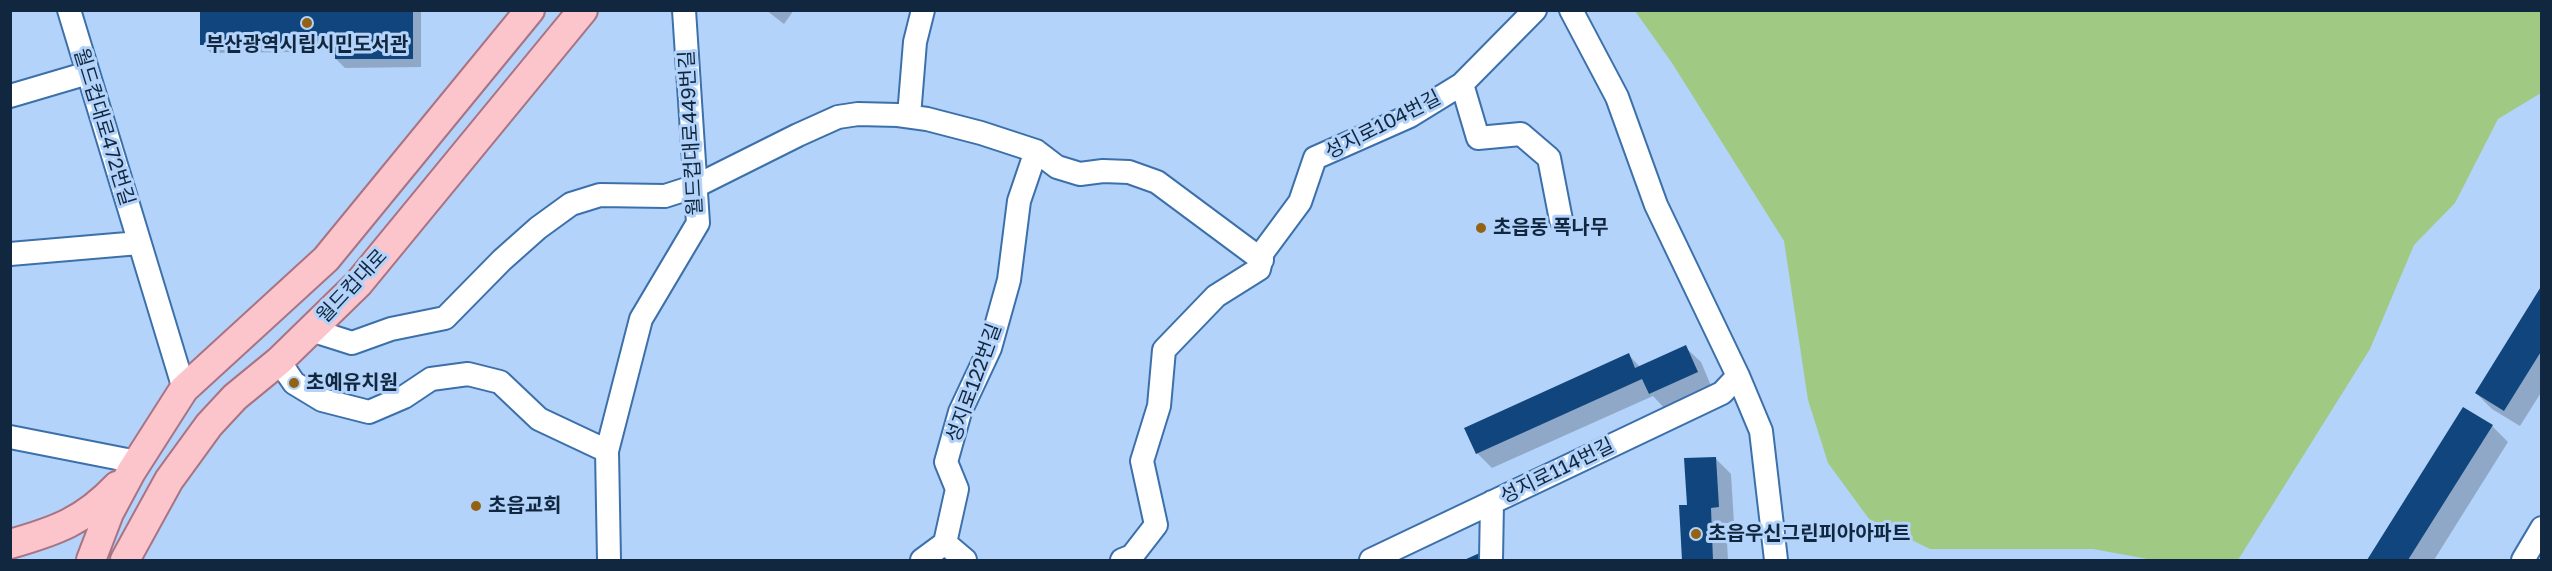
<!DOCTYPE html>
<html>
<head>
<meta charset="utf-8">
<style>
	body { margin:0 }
	#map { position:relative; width:2552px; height:571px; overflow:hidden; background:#b3d3fa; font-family:"Golos Text",sans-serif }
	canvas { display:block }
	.frame { position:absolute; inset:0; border:12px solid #11273f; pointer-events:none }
</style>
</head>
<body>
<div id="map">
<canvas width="2552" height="571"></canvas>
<div class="frame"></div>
</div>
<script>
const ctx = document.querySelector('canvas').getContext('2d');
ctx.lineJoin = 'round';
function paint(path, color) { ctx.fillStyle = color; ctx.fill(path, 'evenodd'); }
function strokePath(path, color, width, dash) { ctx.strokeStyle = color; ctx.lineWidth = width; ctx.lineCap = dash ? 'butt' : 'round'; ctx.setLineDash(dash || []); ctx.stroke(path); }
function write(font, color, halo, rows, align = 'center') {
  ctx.font = font + ' "Golos Text","Noto Sans KR",sans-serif'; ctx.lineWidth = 6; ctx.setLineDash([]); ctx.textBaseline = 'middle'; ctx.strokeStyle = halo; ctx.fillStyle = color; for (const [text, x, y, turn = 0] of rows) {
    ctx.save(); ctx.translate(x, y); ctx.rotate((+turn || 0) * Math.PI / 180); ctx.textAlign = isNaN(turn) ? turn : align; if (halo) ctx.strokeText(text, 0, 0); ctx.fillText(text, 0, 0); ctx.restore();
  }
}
paint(new Path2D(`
	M1635,11h906v82l-43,26 -43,84 -41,42 -44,104 -132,211h-85l-60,-11h-163l-61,-30 -41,-56 -20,-63 -24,-159 -112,-178z`), '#a0ca83');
paint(new Path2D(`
	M202,10h219v57l-76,1 -9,-9v-15h-40v8l-85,1 -9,-9z
	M766,10h28l-10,14z
	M2542,288v103l-22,35 -28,-17 -16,-16z
	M1685,347l16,15 11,26 -47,21 -12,-13 -161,72 -15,-15 152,-98 11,12z
	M2464,409l28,17 16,16 -74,118h-65z
	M1715,458l16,16 3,49h-8l2,37h-45l-3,-53 9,-1z`), '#0003');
paint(new Path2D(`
	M200,10h213v49h-78v-23h-48l1,8 -88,1z
	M2542,285v65l-38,61 -29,-18z
	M1686,345l12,27 -49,22 -7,-15 -166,75 -12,-26 165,-75 6,15z
	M2463,407l30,18 -85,135h-41z
	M1716,457l3,50 -8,1 2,52h-31l-3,-55h8l-3,-47z
	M1482,552l4,8h-22z`), '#10467d');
const minor = new Path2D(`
	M69,10l115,379
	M1571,10l46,87 39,108 82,171 23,55 15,129
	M1462,84l16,54 43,-4 28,24 12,62
	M10,96l78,-23
	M909,116l6,-74 8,-32
	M10,254l129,-11
	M311,330l41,13 39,-14 54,-11 57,-58 36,-32 33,-24 29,-9 65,1 31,-10 102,-51 40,-18 20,-3 40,1 29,4 54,14 55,18 21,16 23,7 23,-3 26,1 28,10 105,78
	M279,361l15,22 28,17 47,12 35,-15 27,-18 37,-5 32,8 39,37 68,32
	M10,437l127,25
	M945,543l20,17
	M609,560l-2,-109 34,-132 57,-96 -14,-213
	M922,560l23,-17 12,-54 -11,-27 14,-50 30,-64 19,-68 10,-79 17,-50
	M1122,560l10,-4 24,-31 -14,-64 17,-55 5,-56 52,-54 43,-27 4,-17 37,-50 15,-44 95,-42 52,-32 73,-74
	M1371,560l351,-167 16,-17
	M1491,560l1,-58
	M2523,560l19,-32`);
const major = new Path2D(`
	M10,544c46,-13 74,-23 107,-58
	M91,560l18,-47 22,-41 53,-83 142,-130 204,-249
	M125,560l44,-80 40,-55 26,-28 44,-36 79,-77 225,-274`);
strokePath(minor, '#3c70aa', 26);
strokePath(major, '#a87483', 32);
strokePath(minor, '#fff', 22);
strokePath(major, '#fcc5cb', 28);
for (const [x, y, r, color] of [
	[307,23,6,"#936212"],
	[1481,228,6,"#936212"],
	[294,383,6,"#936212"],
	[476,506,6,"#936212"],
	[1696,534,6,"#936212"]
]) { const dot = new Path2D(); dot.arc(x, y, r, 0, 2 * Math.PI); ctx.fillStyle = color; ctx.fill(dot); strokePath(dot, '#b3d3fa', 2); }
write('bold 20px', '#11273f', '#b3d3fa', [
	["부산광역시립시민도서관",307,45,"center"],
	["초읍동 폭나무",1493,228],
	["초예유치원",306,383],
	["초읍교회",488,506],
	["초읍우신그린피아아파트",1708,534]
], 'left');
write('20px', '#11273f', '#b3d3fa', [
	["성지로104번길",1383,125,-27],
	["월드컵대로472번길",104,127,73],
	["월드컵대로449번길",691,133,-93],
	["월드컵대로",352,286,-47],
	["성지로122번길",974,383,-70],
	["성지로114번길",1557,471,-26]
]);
</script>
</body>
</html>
